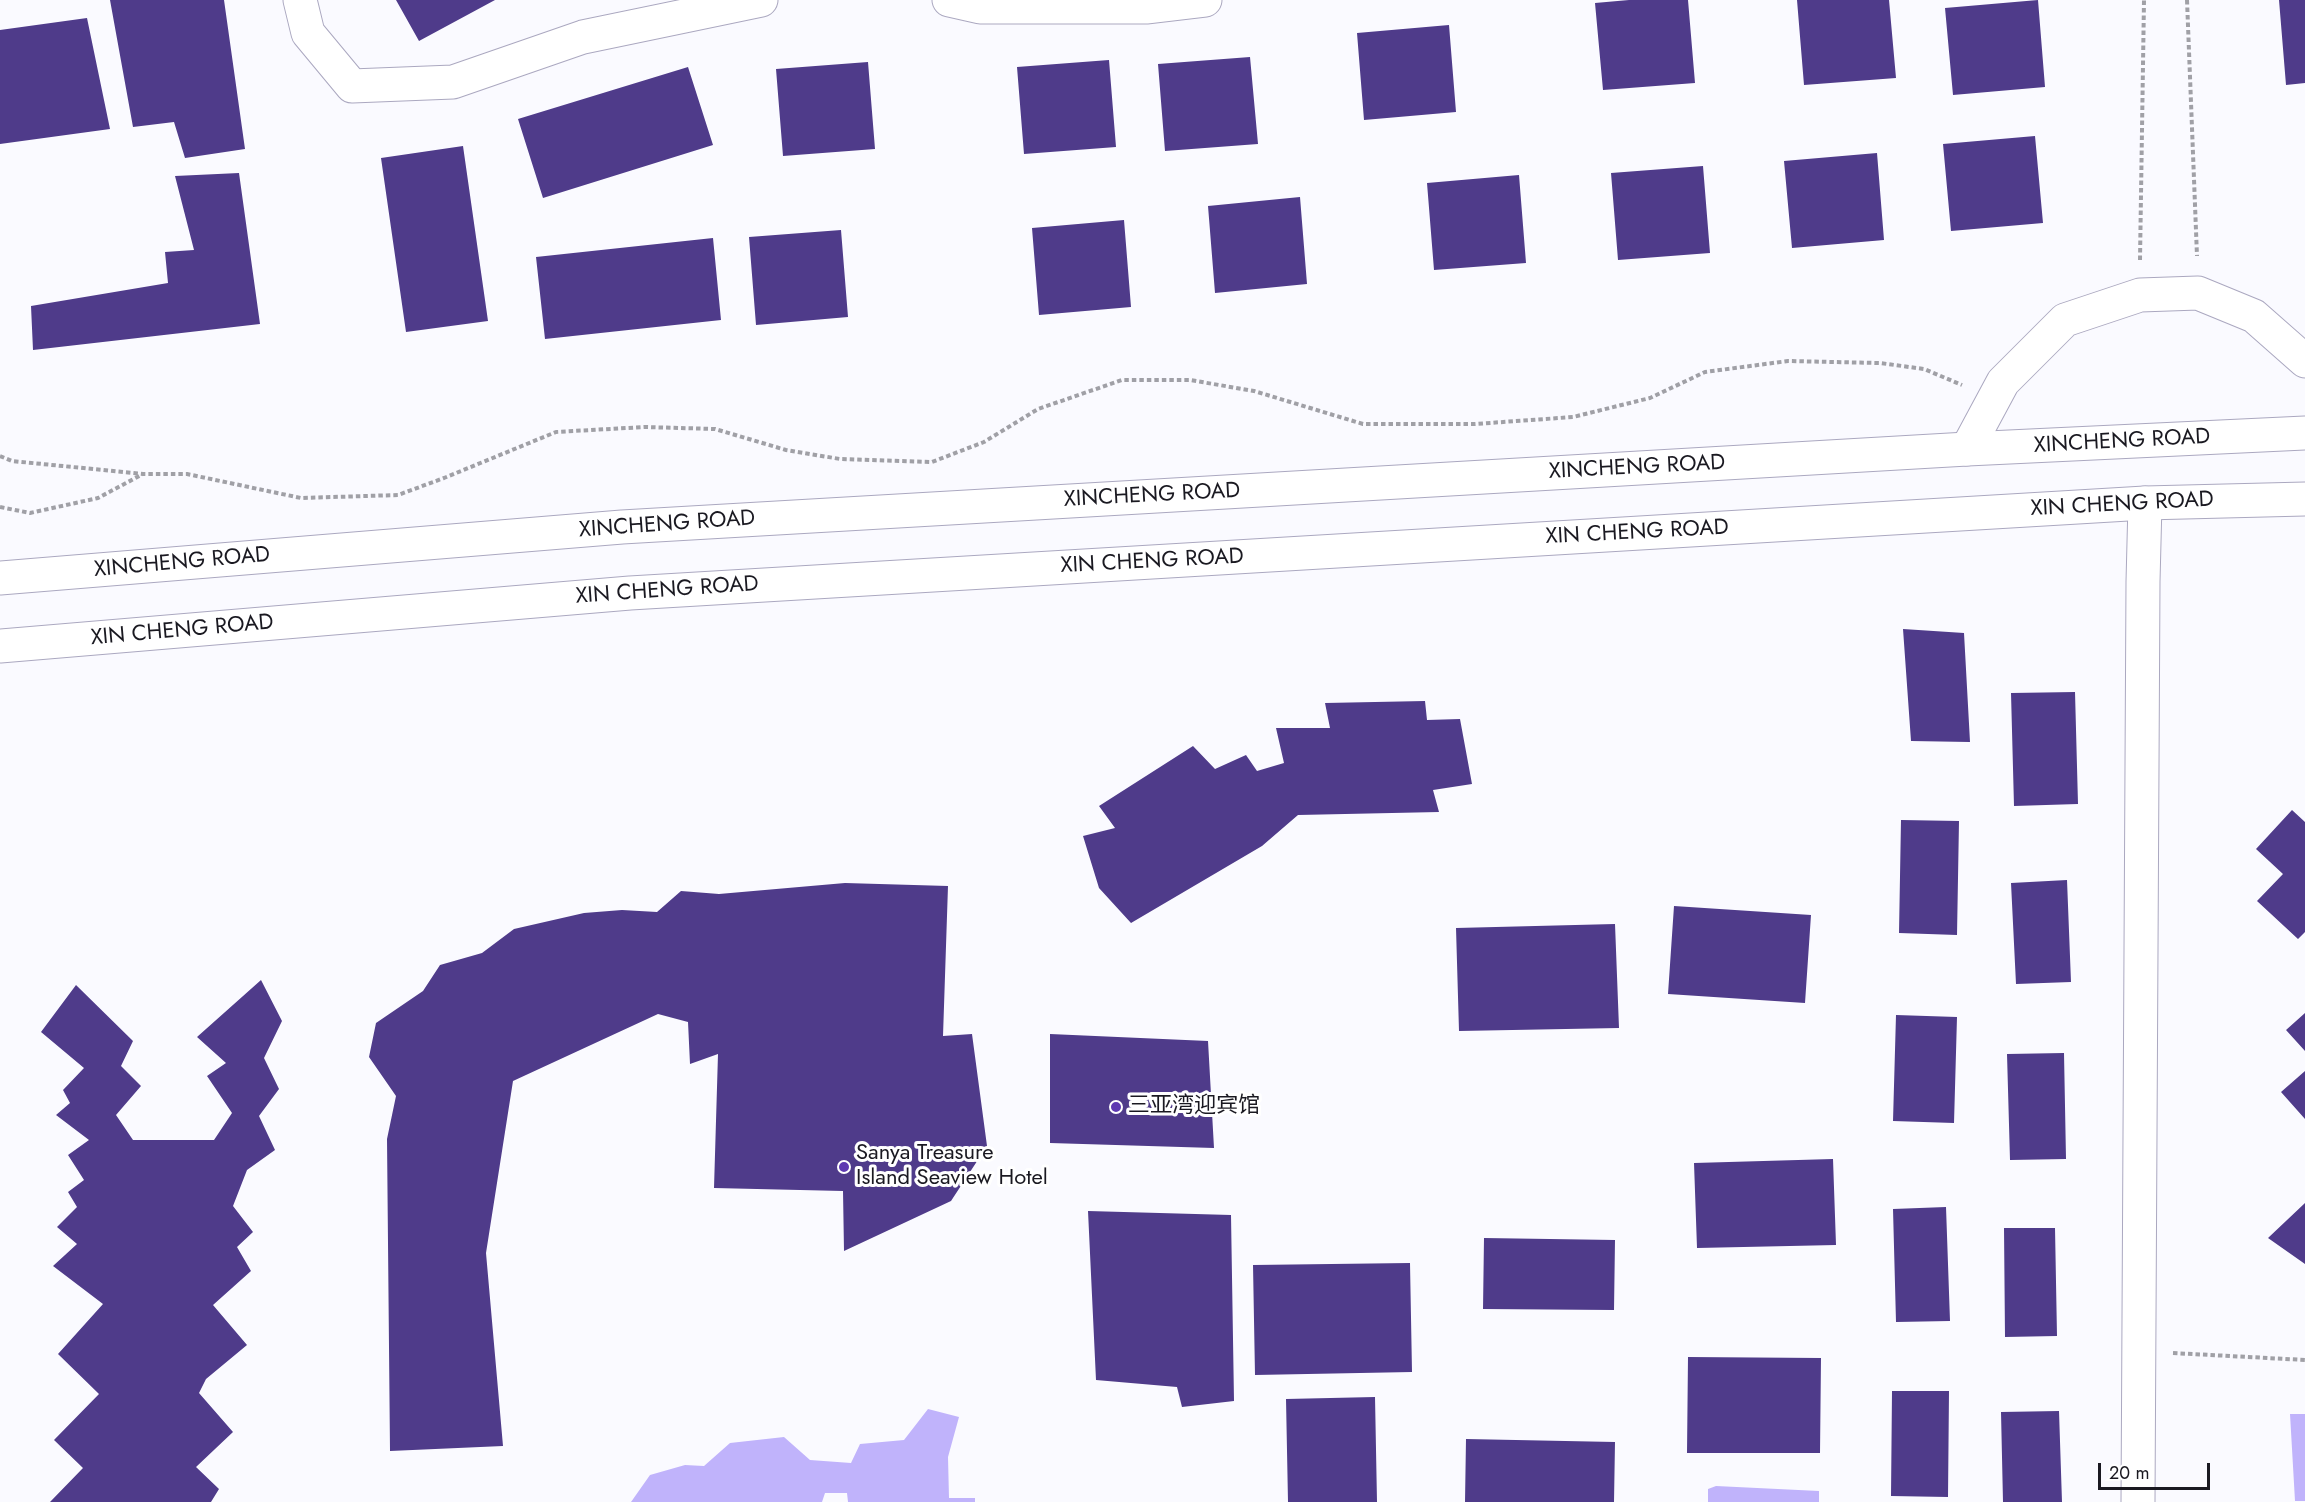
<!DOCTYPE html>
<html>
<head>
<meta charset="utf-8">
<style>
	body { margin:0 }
	#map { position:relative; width:2305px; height:1502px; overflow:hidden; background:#fafaff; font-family:Jost,sans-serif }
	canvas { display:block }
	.scale { position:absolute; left:2098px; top:1463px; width:112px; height:27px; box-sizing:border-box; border:3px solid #1a1921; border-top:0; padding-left:8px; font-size:18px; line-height:21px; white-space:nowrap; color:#1a1921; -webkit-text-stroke:4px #fff; paint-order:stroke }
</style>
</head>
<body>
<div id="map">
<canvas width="2305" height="1502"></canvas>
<div class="scale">20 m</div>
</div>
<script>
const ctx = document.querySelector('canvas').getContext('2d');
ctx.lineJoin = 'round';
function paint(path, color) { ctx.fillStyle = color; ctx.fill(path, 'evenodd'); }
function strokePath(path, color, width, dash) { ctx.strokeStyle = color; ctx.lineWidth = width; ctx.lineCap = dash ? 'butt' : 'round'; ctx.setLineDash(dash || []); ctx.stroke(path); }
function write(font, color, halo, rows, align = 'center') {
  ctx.font = font + ' Jost,"Noto Sans SC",sans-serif'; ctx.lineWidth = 6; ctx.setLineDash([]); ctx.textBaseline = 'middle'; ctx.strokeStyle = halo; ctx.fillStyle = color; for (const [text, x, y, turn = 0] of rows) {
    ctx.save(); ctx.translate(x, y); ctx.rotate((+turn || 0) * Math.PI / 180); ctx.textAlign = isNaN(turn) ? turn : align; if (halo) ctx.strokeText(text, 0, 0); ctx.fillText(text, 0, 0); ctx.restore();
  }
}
paint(new Path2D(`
	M928,1409l31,8 -11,40 1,41h26v4h-127l-1,-9h-22l-3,9h-191l19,-27 35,-10 19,1 26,-23 54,-6 26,23 41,3 9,-19 44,-4z
	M2290,1414h15v87h-10z
	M1716,1486l103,5v11h-111v-13z`), '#c0b3fb');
paint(new Path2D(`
	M110,0h114l21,149 -60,9 -11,-36 -41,5z
	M396,0h99l-76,41z
	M1629,0h59l7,83 -92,7 -8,-87z
	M1797,0h92l7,78 -92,7z
	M2038,0l7,87 -92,8 -8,-87z
	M2279,0h26v83l-19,2z
	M87,18l23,111 -110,15v-114z
	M1449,25l7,87 -92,8 -7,-87z
	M1250,57l8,87 -93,7 -7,-87z
	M1109,60l7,87 -92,7 -7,-87z
	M868,62l7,87 -92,7 -7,-87z
	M688,67l25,78 -170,53 -25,-79z
	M2035,136l8,87 -92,8 -8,-87z
	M463,146l25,175 -82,11 -25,-174z
	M1877,153l7,87 -92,8 -8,-87z
	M1703,166l7,87 -92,7 -7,-87z
	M239,173l21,151 -227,26 -2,-44 137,-23 -3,-31 29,-2 -19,-74z
	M1519,175l7,88 -92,7 -7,-87z
	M1300,197l7,87 -92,9 -7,-87z
	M1124,220l7,87 -92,8 -7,-87z
	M841,230l7,87 -92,8 -7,-88z
	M713,238l8,82 -176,19 -9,-82z
	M1903,629l61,4 6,109 -59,-1z
	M2075,692l3,112 -64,2 -3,-113z
	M1425,701l2,19 33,-1 12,65 -39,6 6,22 -141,3 -36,31 -131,77 -32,-35 -16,-52 32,-8 -16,-22 94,-60 22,23 31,-14 11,16 27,-8 -8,-35h54l-5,-25z
	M2292,810l13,12v110l-7,7 -41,-38 26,-27 -27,-25z
	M1901,820l58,1 -2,114 -58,-2z
	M2067,880l4,102 -55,2 -5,-101z
	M845,883l103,3 -5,150 29,-2 15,112 -36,55 -107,50 -1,-60 -129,-3 4,-134 -28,10 -2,-42 -30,-8 -145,67 -27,172 17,193 -113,5 -3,-312 9,-43 -27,-39 7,-34 47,-32 17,-26 42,-12 32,-24 70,-16 38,-3 35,2 24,-21 38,3z
	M1674,906l137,9 -6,88 -137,-9z
	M1615,924l4,104 -160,3 -3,-103z
	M261,980l21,41 -18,37 15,31 -20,27 16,34 -28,20 -14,36 20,26 -16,15 14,24 -38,34 34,40 -41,34 -7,14 34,39 -37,35 23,22 -8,13h-161l33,-34 -29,-28 45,-46 -41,-40 45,-50 -50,-38 24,-22 -20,-17 20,-20 -9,-15 16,-12 -16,-25 21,-15 -33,-25 14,-12 -7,-13 21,-22 -43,-36 35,-47 57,56 -12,25 20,20 -25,29 17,25h81l18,-27 -25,-37 19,-13 -29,-26z
	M2305,1013v38l-19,-21z
	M1896,1015l61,2 -3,106 -61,-2z
	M1050,1034l158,7 6,107 -164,-5z
	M2064,1053l2,106 -56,1 -3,-106z
	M2305,1071v48l-24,-27z
	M1833,1159l3,86 -139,3 -3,-85z
	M2305,1203v61l-37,-26z
	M1946,1207l4,114 -54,1 -3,-113z
	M1088,1211l143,4 3,186 -52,6 -5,-20 -81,-7z
	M2004,1228h51l2,108 -52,1z
	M1484,1238l131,2 -1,70 -131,-1z
	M1410,1263l2,109 -157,3 -2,-110z
	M1688,1357l133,1 -1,95h-133z
	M1892,1391h57l-1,106 -57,-1z
	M1375,1397l2,105h-89l-2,-103z
	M2059,1411l3,91h-59l-2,-90z
	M1466,1439l149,3 -1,60h-149z`), '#4f3b8a');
const minor = new Path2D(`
	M300,0l8,33 44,53 101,-4 130,-45 178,-37
	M949,0l31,7h166l59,-7
	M1967,449l36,-67 62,-62 75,-25 58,-2 56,23 51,45
	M2138,1502l5,-920 2,-79`);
const major = new Path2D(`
	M0,578l622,-51 1345,-78 338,-16
	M0,646l630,-53 1515,-90 160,-4`);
strokePath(minor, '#aba8c0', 35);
strokePath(major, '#aba8c0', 35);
strokePath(new Path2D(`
	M2187,0l10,256
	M2140,260l4,-260
	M0,456l12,5 131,13h44l114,24 97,-3 46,-17 112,-46 89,-5 70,2 71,21 54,9 92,3 52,-20 54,-33 84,-29h68l64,11 109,33h112l98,-7 77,-19 55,-26 83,-11 92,2 44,6 38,16
	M0,507l30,6 68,-15 45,-24
	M2173,1353l132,7`), '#a0a0a6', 4, [4.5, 3]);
strokePath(minor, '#fff', 33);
strokePath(major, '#fff', 33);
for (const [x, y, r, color] of [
	[1116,1107,6,"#5e39b1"],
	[844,1167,6,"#5e39b1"]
]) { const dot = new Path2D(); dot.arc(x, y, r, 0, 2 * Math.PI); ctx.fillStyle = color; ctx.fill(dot); strokePath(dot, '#fff', 2); }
write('22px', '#1a1921', '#fff', [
	["XINCHENG ROAD",2122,442,-3],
	["XINCHENG ROAD",1637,468,-3],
	["XINCHENG ROAD",1152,496,-3],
	["XIN CHENG ROAD",2122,505,-3],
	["XINCHENG ROAD",667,525,-4],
	["XIN CHENG ROAD",1637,533,-3],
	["XIN CHENG ROAD",1152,562,-3],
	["XINCHENG ROAD",182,563,-5],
	["XIN CHENG ROAD",667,591,-4],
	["XIN CHENG ROAD",182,631,-5]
]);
write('22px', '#1a1921', '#fff', [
	["三亚湾迎宾馆",1128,1107],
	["Sanya Treasure",856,1154],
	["Island Seaview Hotel",856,1179]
], 'left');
</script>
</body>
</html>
